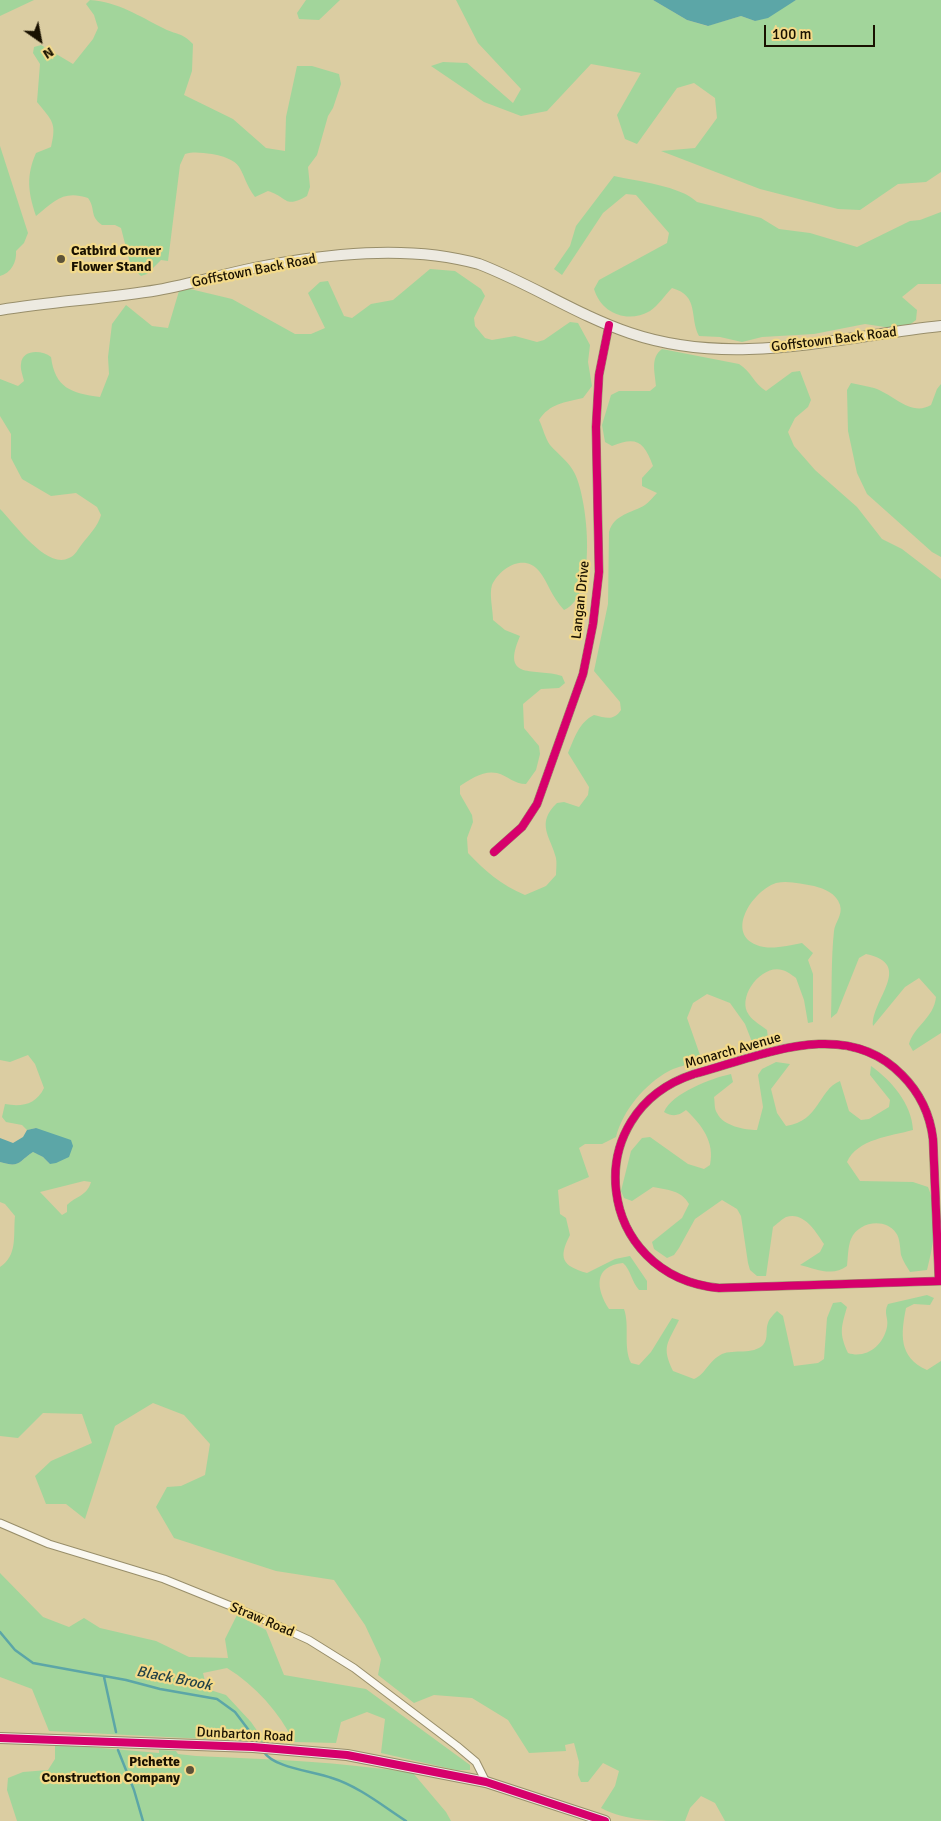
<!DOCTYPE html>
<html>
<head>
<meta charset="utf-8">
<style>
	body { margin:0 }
	#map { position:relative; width:941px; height:1821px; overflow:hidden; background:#dbcda2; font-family:Signika,sans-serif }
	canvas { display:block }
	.north { position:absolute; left:15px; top:15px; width:50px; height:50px; -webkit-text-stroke:4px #f3da8a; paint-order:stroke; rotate:147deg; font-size:14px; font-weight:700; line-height:20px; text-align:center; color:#191100 }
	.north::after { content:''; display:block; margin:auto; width:18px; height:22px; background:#191100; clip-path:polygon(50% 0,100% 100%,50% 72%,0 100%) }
	.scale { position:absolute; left:764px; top:25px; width:111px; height:22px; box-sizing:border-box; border:2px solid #191100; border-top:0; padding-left:6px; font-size:15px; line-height:18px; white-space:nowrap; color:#191100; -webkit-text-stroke:4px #f3da8a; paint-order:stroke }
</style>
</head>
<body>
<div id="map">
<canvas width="941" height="1821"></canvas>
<div class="north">N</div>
<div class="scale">100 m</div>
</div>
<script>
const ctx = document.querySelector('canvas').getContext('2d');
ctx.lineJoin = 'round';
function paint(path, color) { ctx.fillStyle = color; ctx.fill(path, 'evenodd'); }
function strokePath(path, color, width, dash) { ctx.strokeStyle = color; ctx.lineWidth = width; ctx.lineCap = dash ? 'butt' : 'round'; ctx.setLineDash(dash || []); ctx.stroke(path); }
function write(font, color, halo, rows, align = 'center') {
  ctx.font = font + ' Signika,sans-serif'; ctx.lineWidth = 4.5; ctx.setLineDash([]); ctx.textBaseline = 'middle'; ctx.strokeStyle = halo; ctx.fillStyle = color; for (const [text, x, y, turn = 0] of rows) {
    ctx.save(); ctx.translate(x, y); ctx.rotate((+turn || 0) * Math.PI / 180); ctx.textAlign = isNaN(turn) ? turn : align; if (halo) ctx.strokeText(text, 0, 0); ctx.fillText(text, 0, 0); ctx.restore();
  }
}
paint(new Path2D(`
	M0,0h34l-34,16z
	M90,0c28,2 49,16 73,28 13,7 19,4 30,16l-1,27 -8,24 49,24 33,29 19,3 1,-34 11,-51h15l27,8 2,10 -8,24 -5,8 -11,39 -9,12 2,20 -3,9c-23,13 -19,1 -39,-5l-13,6c-18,-25 -7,-36 -43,-43 -10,-1 -17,-3 -27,0l-5,11 -12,96 -7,-1 -14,14 -6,2 -10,-9 -10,-39 -6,-3h-13c-13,-9 -6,-16 -14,-27 -25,-8 -33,3 -52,18 -8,-24 -10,-40 0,-63l15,-6c6,-25 1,-26 -14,-45l3,-38 -7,-11 1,-6 7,-2 32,19 20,-25 5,-11 -4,-13 -8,-11z
	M306,0h34l-21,20 -20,-1 -2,-6z
	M456,0h197l34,20 20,6 34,-10 14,5 41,-21h145v172l-15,10 -28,2 -38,26 -22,-1 -78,-20 -99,-38 34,-3 22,-30 -2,-20 -21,-15 -17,5 -40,56 -12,-5 -8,-24 24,-42 -50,-9 -44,47 -26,5 -37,-14 -53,-36 12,-4 24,1 46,40 8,-14 -43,-46z
	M0,146l28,87 -4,10 -8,8c1,11 -5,22 -16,25z
	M614,176c23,5 67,10 83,26l64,16 18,11 31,4 47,14 53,-26 10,-1 21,-8v72h-23l-16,13 15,13 -1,10 -8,6 -10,3 -33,-5 -51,10 -52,3 -20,5 -22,-5 -21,-1c-10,-19 1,-40 -27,-48 -7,7 -14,18 -22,23 -23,13 -49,2 -56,-22l5,-9 68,-37 2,-10 -33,-38 -10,-1 -23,19 -41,62 -8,-6 16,-23 6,-20z
	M430,269l25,2 26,18 4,7 -11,22 1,8 10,12 7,2 23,-4 22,6 7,-2 26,-18 8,1 12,22 -2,17 4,24 -9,12c-18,4 -34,6 -44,22 4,8 6,18 11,25 8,9 20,18 25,29 13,27 23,122 -11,136 -13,-14 -16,-28 -25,-39 -15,-18 -39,-3 -47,14 -3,9 1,25 1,35l12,10 15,6c-20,46 15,31 42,40l3,7 -6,5 -18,1 -18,15 1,24 15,18 1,8 -4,16 -10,14c-12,0 -18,-8 -29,-11 -13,-3 -27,6 -37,13v8l12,21 1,7 -6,16 1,15c17,18 33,32 57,42l21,-9 10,-11c0,-5 1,-12 0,-17 -5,-21 -21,-34 1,-55l7,-1 15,5 9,-12 1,-8 -21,-34c6,-14 11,-31 26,-38 12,3 20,6 27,-5l-1,-8 -26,-31 14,-67 1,-72c5,-18 23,-19 36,-27 4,-3 8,-8 12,-12l-15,-7v-8l11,-12c-9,-25 -17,-30 -41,-20l-7,-4 -3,-17 9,-30 8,-4h31l6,-5c-1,-14 -6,-28 6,-37l77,15c12,7 15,20 27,27l26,-19 8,-1 11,29 -3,7 -13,11 -7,14 6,14 21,24 42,37 25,32 20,10 39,30v454l-28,18 -4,-7c5,-18 25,-26 27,-47l-17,-19 -14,9 -32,39c-2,-26 42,-62 -7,-72l-7,4 -22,55 -6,5c1,-29 0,-59 3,-87 1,-9 9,-16 6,-26 -4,-12 -15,-16 -26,-19 -12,-2 -26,-6 -38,-3 -26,9 -54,56 -12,64 12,2 26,-2 38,-4l11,10 -5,7 5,14v48l-5,1 -4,-23 -8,-22c-4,-3 -9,-7 -14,-8 -21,-6 -46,28 -33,45 4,6 12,10 18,15l1,8 -14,9 -9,-23 -15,-21 -23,-9 -14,9 -6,15 13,37c-7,11 -20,10 -31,16 -24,13 -46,39 -53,66l-14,7h-17l-6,4 10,29 -31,13 2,24 6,4 4,17c-12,23 -8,31 17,38l28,-14 15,-3 17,25v9h-8c-8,-9 -8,-20 -16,-27 -30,3 -27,26 -14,46h15c6,17 -1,38 7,54l8,2 12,-13 21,-34 7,2c-11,23 -18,26 -6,51l21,8c12,-5 14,-18 28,-25 12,-5 31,1 41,-9 6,-7 2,-15 5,-22 1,-4 6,-9 9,-12l6,5 11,50 24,-3 6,-4 3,-41 6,-15 8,-1 6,5c-6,21 -8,26 1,46 18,6 35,-7 39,-26 2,-9 -4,-14 1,-23l39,-9 7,3 -4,7 -16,-1 -8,4c-5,26 -8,49 21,62l14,-9v460h-216l-10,-18 -14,-7 -11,12 -5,13c-29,0 -60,0 -84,-13l14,-22 4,-15 -16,-8 -15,19h-7l-3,-7 1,-13 -5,-19 -9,2 1,6 -37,2 -21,-33 -36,-22 -38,-3 -20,8 -36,-28 3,-16 -16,-34 -31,-45 -58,-9 -102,-33 -18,-31 11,-20 14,-1 24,-11 5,-31 -26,-29 -31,-12 -38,23 -30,93 -19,-15h-20l-11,-28 16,-15 41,-18 -10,-29 -39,-1 -25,25 -18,-2v-169c18,-12 13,-31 15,-51l-10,-12 -5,-2v-40c20,6 18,0 33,-10l10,5 7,7 -14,-36 -9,2 -5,-5 -16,-3 -4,-5 3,-13c16,3 31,1 39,-16l-9,-24 -7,-9 -18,7 -10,-2v-551c14,14 47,61 69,49 6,-2 9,-9 13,-14 7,-9 16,-18 19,-29l-4,-8 -21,-14 -25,3 -29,-17 -11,-21v-24l-11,-18v-37l18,7 6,-5c-1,-5 -4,-12 -3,-17 1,-15 21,-14 30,-7 4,31 20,36 49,40l9,-23 -1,-17 4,-33 14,-19 26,21 16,2 11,-37 7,-3 46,11 63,35h16l14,-6 -17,-35 12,-11 8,-1 16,35 8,2 19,-14 22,-4zM84,1181l7,1c-4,14 -15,14 -24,23v7l-5,3 -22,-23z
	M851,383c8,2 16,3 23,5 19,6 37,29 57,17l6,-16 4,-5v173l-9,-5 -65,-58 -10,-21 -9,-42 -1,-41z
	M776,1062l14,2 -19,25 6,24 9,13c34,-5 32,-36 54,-45l9,30 12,9 8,-1 20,-12 1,-7 -20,-25 1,-9c20,14 41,38 42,64 -22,6 -56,9 -66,32l13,19 53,1 15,5c11,27 6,56 -1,83l-17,2c-3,-5 -7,-11 -9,-17 -1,-7 -1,-17 -5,-22 -11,-16 -38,-11 -45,6 -3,7 -3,18 -4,27 -14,11 -31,3 -47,-1l20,-13 4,-8c-8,-12 -20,-33 -38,-27 -4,2 -9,7 -13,10l-7,49h-9l-7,-6 -2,-7 -7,-47 -4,-7 -15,-9 -27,19 -16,29 -5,7 -7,3 -13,-9 -2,-7 30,-24 7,-14c-8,-14 -21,-14 -36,-17l-21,14 -8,-3 -3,-7 10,-40 11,-13 8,-1 38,27 16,5 6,-4c5,-23 -8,-40 -24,-55 -8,6 -13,7 -22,2 8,-19 48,-34 67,-38l2,8 -19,15c1,5 0,12 3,16 6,13 28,17 40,17l6,-23 -5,-32 4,-6z
	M0,1573l43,44 26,10 15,-9 16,10 56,13 33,16 39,1 -3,-19 12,-24 29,15 18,45 82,14 104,76v5h-14l-75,-17 4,-34 -18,-7 -26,10 -5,21 -42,-1c-15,-30 -38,-56 -67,-74l-24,5 4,16 19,6 25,27 14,20 -216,-11 -17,-42 -32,-12z
	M55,1744l104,9v-3l17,1 2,3 18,2c73,3 145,6 217,17l33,39 5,9h-434l-10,-31 1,-12 15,-6 25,-2 7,-11z`), '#a2d59b');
paint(new Path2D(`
	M653,0h143l-28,18 -13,3 -14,-5 -33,10 -21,-6z
	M36,1128l35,12 2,6 -4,11 -13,6 -6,1 -7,-7 -10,-5c-15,10 -13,16 -33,10v-24l13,5 10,-6 4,-7z`), '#5ca6a7');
strokePath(new Path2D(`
	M0,1632l15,18 18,13 93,17 34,9 57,10 18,13 25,33
	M104,1677l12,55
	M118,1750l16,40 9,31
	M264,1752c10,16 49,19 68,26 26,8 51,28 74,43`), '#5ca6a7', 2.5);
const street = new Path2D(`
	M494,852l28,-25 15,-23 46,-130 10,-50 6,-52 -3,-145 3,-52 10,-50
	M939,1281l-6,-142c-3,-25 -13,-46 -31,-64 -57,-59 -141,-19 -208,-1 -117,38 -99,202 25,214l222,-7
	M0,1523l49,21 115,35 99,40 46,21 45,28 103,78 19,16 10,20`);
const secondary = new Path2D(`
	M0,310c52,-9 105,-11 158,-20 32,-6 63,-15 96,-22 71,-14 153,-24 225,-4 52,20 98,51 151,69 103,35 207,4 311,-7
	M0,1738l253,9 94,8 139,27 119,39`);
strokePath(street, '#988e6a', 9);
strokePath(secondary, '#988e6a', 12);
strokePath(street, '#faf8f1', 7);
strokePath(secondary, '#edeae1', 10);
strokePath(new Path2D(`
	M494,852l28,-25 15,-23 46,-130 10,-50 6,-52 -3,-145 3,-52 10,-50
	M939,1281l-6,-142c-3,-25 -13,-46 -31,-64 -57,-59 -141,-19 -208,-1 -117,38 -99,202 25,214l222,-7
	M0,1738l253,9 94,8 139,27 119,39`), '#d6006c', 8);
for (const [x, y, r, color] of [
	[61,259,5,"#5d5339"],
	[190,1770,5,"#5d5339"]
]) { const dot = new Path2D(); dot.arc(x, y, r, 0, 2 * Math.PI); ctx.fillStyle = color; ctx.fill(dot); strokePath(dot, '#f3da8a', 2); }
write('bold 14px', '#191100', '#f3da8a', [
	["Catbird Corner",71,251],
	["Flower Stand",71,267],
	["Pichette",180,1762,"right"],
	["Construction Company",180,1778,"right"]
], 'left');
write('14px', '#191100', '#f3da8a', [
	["Goffstown Back Road",254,271,-11],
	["Goffstown Back Road",834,340,-7],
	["Langan Drive",581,600,-84],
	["Monarch Avenue",733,1051,-16],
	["Straw Road",262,1620,23],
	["Dunbarton Road",245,1735,3]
]);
write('italic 15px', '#1f3f46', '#f3da8a', [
	["Black Brook",174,1679,11]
]);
</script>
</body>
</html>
